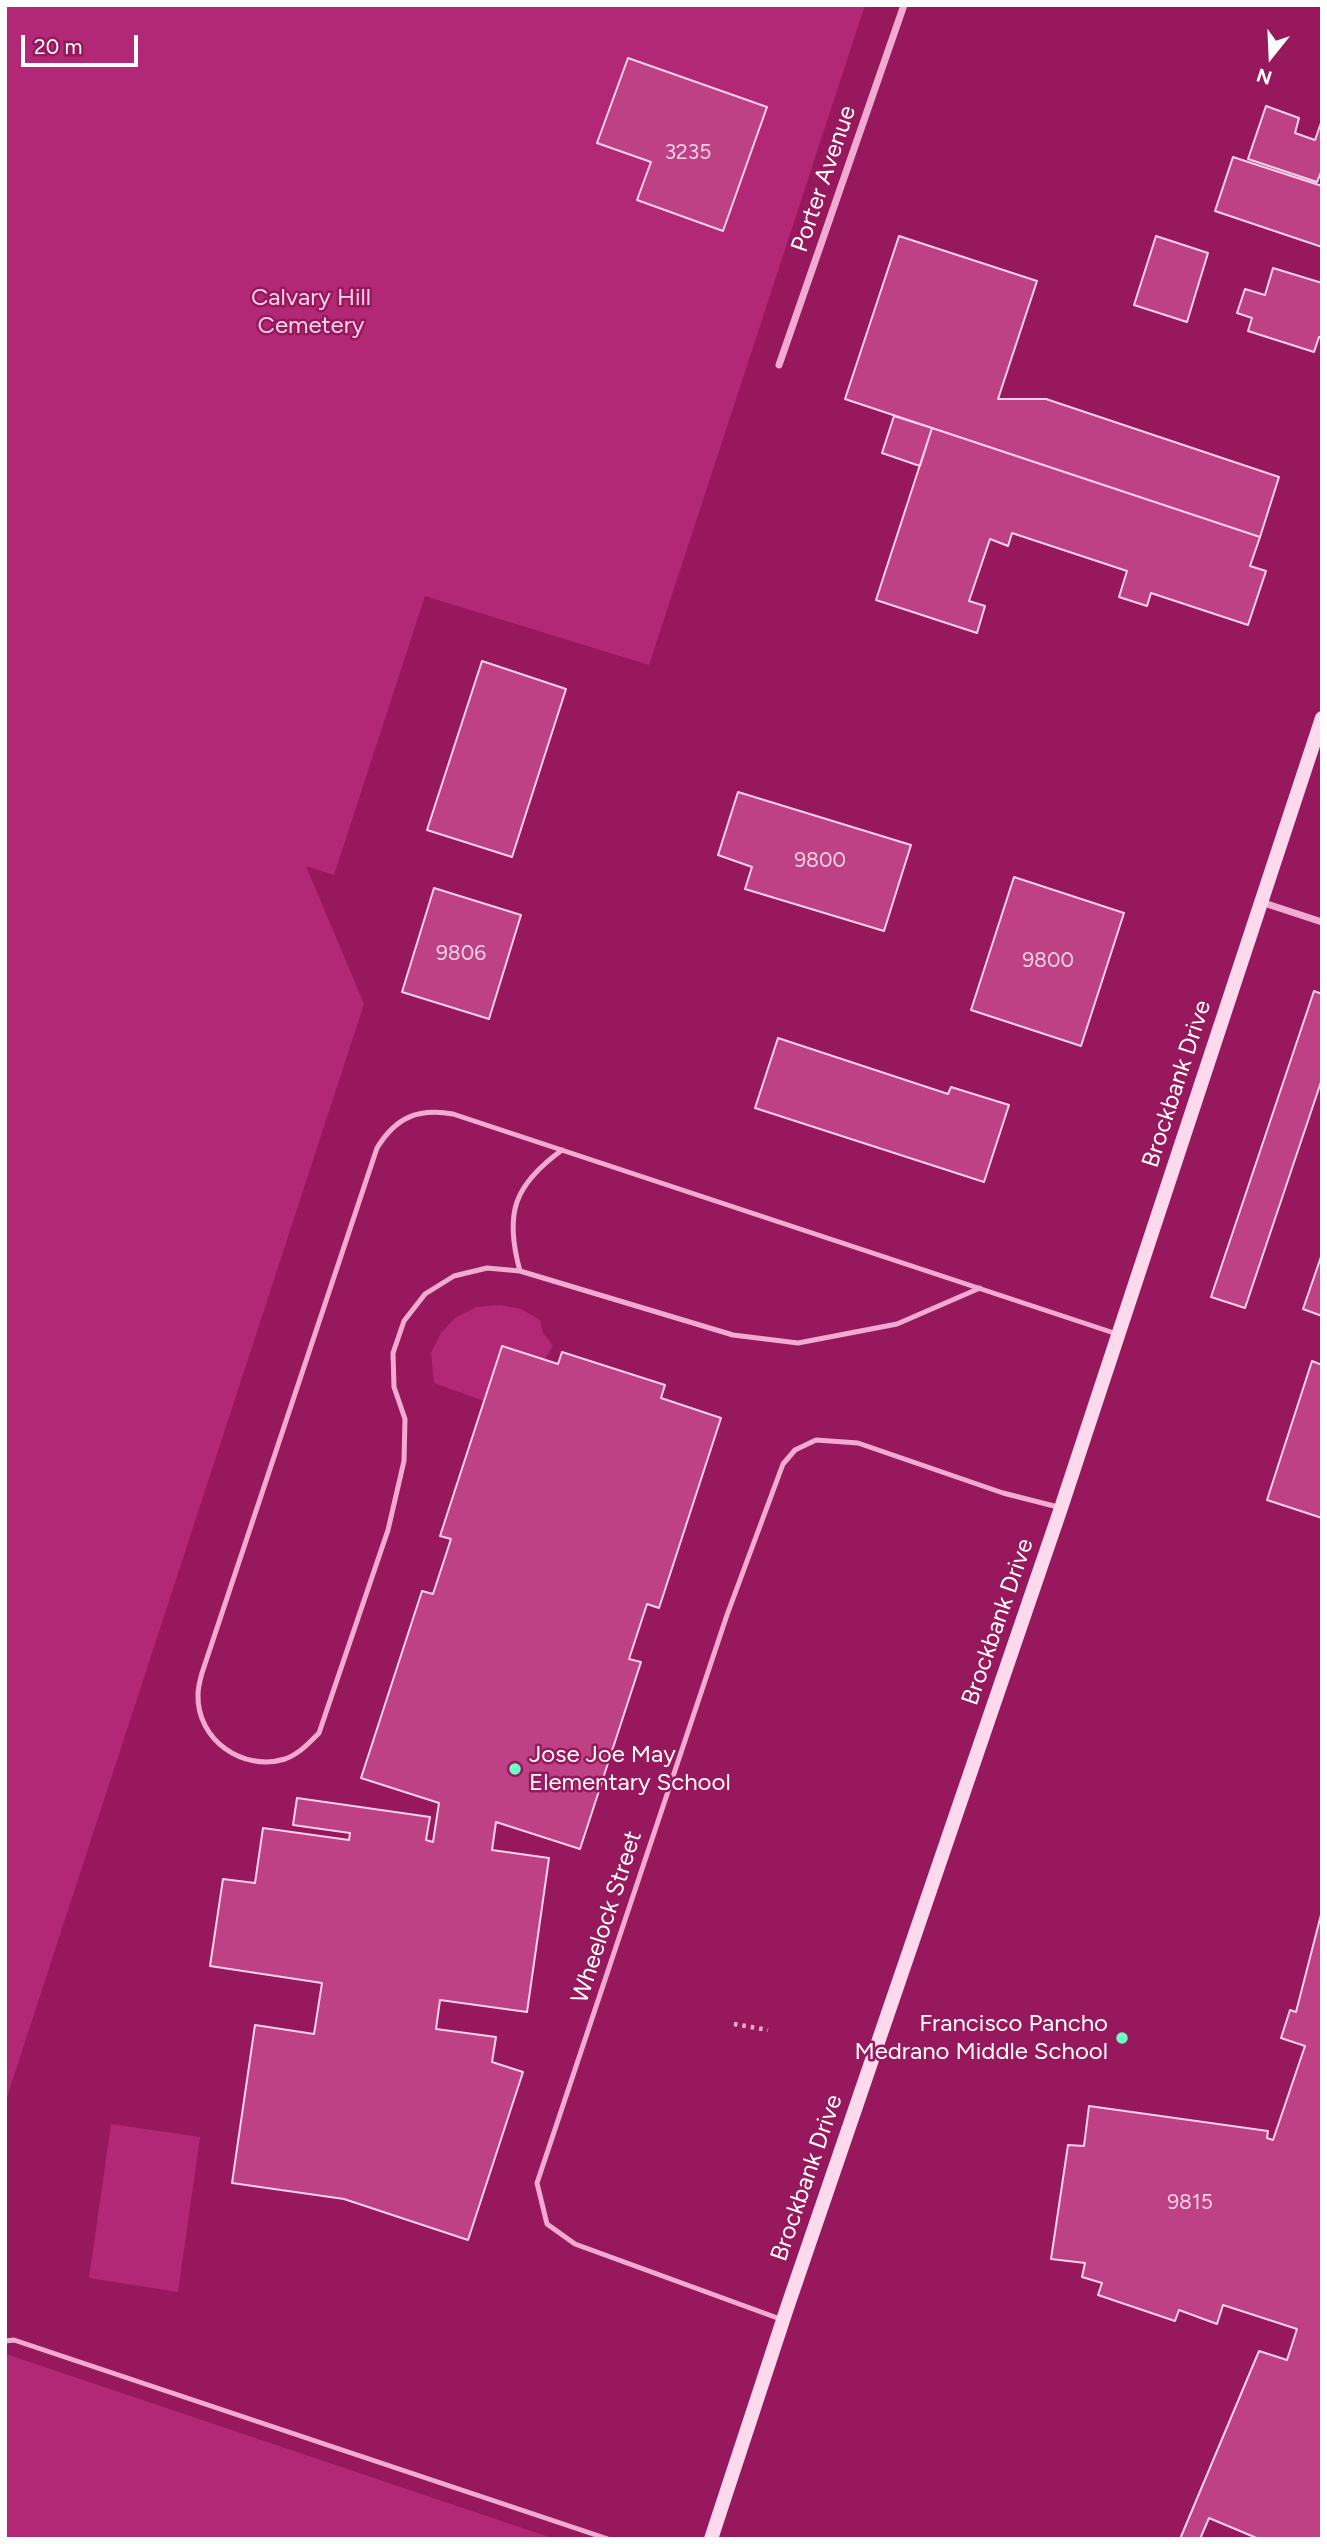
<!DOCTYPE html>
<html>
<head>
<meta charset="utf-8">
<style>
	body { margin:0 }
	#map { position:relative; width:1327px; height:2544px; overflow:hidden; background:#97185d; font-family:Figtree,sans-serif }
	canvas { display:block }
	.frame { position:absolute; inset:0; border:7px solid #fff; pointer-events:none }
	.north { position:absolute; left:1236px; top:21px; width:70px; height:70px; -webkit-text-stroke:5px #97185d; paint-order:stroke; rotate:198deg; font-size:19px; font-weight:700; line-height:28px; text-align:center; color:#fff }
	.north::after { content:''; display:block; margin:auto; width:24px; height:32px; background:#fff; clip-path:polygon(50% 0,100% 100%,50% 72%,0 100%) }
	.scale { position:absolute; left:21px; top:35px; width:117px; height:32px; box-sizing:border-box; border:4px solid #fff; border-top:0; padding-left:9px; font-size:21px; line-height:24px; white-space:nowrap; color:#fff; -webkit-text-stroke:5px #97185d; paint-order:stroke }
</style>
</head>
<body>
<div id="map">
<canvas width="1327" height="2544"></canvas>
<div class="frame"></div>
<div class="north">N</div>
<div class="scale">20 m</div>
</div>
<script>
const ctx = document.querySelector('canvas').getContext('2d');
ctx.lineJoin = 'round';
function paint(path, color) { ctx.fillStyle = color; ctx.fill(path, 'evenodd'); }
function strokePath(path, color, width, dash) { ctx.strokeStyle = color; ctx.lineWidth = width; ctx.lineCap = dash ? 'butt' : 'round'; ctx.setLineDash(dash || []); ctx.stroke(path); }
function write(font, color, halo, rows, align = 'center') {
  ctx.font = font + ' Figtree,sans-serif'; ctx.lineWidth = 5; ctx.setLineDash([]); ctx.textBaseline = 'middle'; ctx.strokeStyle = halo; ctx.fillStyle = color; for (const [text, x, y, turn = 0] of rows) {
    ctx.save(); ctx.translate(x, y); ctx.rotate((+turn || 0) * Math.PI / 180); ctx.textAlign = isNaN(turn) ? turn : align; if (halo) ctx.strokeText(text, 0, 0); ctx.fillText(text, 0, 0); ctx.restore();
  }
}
paint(new Path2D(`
	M5,5h860l-216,660 -224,-69 -91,279 -28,-9 58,138 -359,1099z
	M499,1305l22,4 19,11 3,13 10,13 -9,14 -60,41 -50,-18 -3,-30 10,-20 15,-16 21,-10z
	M111,2124l89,13 -22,155 -89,-14z
	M5,2354h1l549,185h-550z`), '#b32876');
const building = new Path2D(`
	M628,58l139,49 -44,124 -86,-31 14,-38 -54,-19z
	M1266,106l33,12 -4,15 20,7 7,-20v50l-5,12 -69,-23z
	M1233,157l89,29v61l-107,-36z
	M899,236l138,45 -39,118h48l233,78 -19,60 -415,-138z
	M1156,236l52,17 -21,69 -53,-17z
	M1273,268l49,15v55l-3,-1 -5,15 -66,-21 4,-13 -15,-5 8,-24 20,6z
	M894,416l38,12 -12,38 -38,-13z
	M932,428l328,109 -10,29 16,5 -18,54 -97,-32 -4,13 -28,-9 8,-26 -115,-38 -4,13 -18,-7 -21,62 16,5 -8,27 -101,-33z
	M482,661l84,28 -54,168 -85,-27z
	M738,792l173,53 -27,86 -139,-42 7,-22 -34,-12z
	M1014,877l110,36 -43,133 -110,-36z
	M434,888l87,27 -32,104 -87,-27z
	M1314,991l8,3v85l-77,229 -34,-11z
	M778,1038l170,56 3,-7 58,18 -25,77 -229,-74z
	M1322,1254v62l-19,-7z
	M502,1346l56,18 4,-12 103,33 -4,13 60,20 -62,190 -12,-4 -18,55 12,3 -61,187 -84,-27 -4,28 57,8 -22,154 -87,-12 -4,29 60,8 -4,25 31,10 -55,168 -124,-41 -112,-16 23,-158 59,9 8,-51 -112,-17 13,-87 32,4 8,-55 86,12 1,-7 -57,-8 4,-27 133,19 -4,23 7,2 6,-39 -78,-25 61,-187 11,3 18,-55 -11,-3z
	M1312,1361l10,4v153l-55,-18z
	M1322,1911v628h-63l-50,-21 -9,21h-20l79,-188 28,9 10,-31 -74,-24 -6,19 -38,-14 -4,11 -77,-26 4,-12 -20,-6 3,-14 -34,-4 17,-114 16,1 5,-40 179,25 -1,7 6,2 32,-94 -24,-8 9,-28 6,2z`);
paint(building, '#be4186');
strokePath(building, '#fcd2e9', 2);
strokePath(new Path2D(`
	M734,2024l34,6`), '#f1abd2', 4.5, [3.5, 5]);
strokePath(new Path2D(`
	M520,1271c-16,-58 -6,-86 42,-121
	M980,1288l-83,36 -99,19 -65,-8 -213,-64 -33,-3 -33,8 -29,18 -21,27 -11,32 1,34 11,32 -1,42 -16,69 -69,203c-10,10 -20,21 -34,26 -42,13 -88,-19 -87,-64 0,-7 2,-15 4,-22l175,-525c19,-31 41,-40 76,-34l664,220
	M783,2320l-208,-76 -28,-20 -10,-41 190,-568 56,-151 12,-14 21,-10 42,3 145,50 55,14
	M5,2341l9,-1 594,199`), '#f1abd2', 5);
strokePath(new Path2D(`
	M779,365l125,-360
	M1261,902l61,20`), '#f1abd2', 7);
strokePath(new Path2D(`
	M711,2539l76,-231 274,-800 261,-790`), '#fcd9ec', 14);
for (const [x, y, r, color] of [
	[515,1769,7,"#6bffc4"],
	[1122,2038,7,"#6bffc4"]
]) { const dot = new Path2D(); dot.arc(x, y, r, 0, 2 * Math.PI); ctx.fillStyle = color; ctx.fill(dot); strokePath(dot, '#97185d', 2.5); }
write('21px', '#efd0e1', null, [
	["3235",688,153],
	["9800",820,861],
	["9806",461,954],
	["9800",1048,961],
	["9815",1190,2203]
]);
write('24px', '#fff', '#97185d', [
	["Porter Avenue",824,179,-71],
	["Brockbank Drive",1177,1084,-72],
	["Brockbank Drive",998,1622,-71],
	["Wheelock Street",607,1917,-72],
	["Brockbank Drive",807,2178,-71]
]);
write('24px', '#fcd2e9', '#97185d', [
	["Calvary Hill",311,298],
	["Cemetery",311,326]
]);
write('24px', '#fff', '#97185d', [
	["Jose Joe May",529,1755],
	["Elementary School",529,1783],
	["Francisco Pancho",1108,2024,"right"],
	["Medrano Middle School",1108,2052,"right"]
], 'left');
</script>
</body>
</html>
